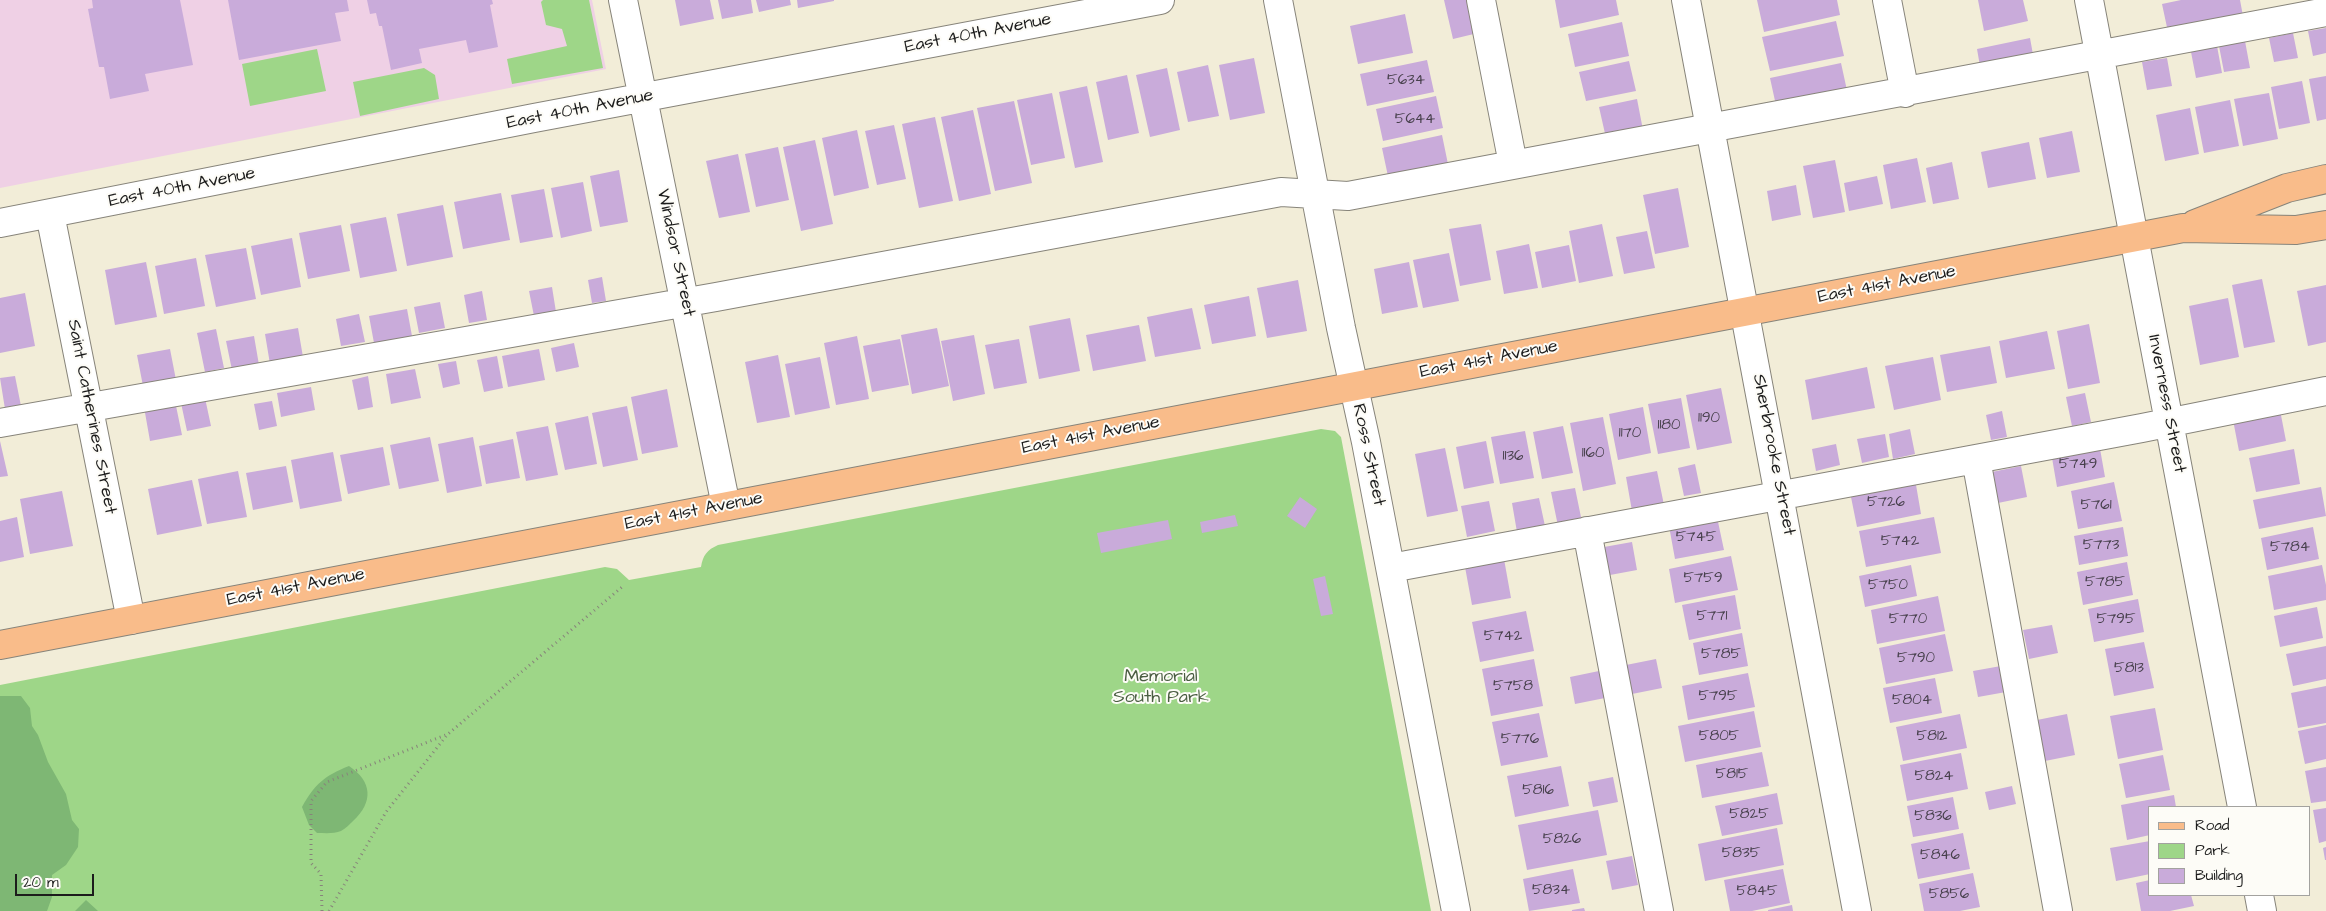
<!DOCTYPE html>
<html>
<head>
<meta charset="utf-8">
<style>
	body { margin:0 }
	#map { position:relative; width:2326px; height:911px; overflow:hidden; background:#f2edd8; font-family:"Architects Daughter",sans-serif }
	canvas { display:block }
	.legend { position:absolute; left:2148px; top:806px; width:162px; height:90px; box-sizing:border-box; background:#fdfcf7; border:1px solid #a3a29f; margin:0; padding:6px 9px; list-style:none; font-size:15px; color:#1c1c1c }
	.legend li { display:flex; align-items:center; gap:10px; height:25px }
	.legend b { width:25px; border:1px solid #a3a29f }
	.scale { position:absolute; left:15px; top:874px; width:79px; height:22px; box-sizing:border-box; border:2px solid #1c1c1c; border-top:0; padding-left:6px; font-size:15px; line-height:18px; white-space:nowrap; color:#1c1c1c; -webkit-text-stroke:4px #fdfcf7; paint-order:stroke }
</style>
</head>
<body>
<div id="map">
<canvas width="2326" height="911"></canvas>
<ul class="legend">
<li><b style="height:6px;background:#f9bc8a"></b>Road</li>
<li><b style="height:14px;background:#9ed688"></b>Park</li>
<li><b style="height:14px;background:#c9abda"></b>Building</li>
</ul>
<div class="scale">20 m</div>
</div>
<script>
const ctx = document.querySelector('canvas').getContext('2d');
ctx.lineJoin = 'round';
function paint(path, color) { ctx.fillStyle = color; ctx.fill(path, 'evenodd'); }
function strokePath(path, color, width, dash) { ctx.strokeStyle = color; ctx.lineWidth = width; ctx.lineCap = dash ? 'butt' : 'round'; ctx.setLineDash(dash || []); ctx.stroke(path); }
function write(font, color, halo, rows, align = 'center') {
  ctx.font = font + ' "Architects Daughter",sans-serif'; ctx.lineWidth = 4; ctx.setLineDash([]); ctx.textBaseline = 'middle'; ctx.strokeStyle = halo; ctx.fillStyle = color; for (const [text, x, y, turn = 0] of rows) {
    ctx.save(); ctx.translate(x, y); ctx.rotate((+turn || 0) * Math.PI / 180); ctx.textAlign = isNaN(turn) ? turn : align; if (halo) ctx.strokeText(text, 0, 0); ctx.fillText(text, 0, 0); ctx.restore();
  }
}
paint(new Path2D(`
	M0,0h592l14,69 -606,119z`), '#efd0e5');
paint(new Path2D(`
	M543,0h46l14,68 -91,16 -5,-25 60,-13 -5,-17 -16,-4 -5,-23z
	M317,49l9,42 -76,15 -8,-42z
	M424,68l11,7 4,24 -79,17 -7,-34z
	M1321,429l14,2 6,6 90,474h-1431v-226l605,-118 12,2 12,11 72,-13c2,-12 6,-17 17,-22z`), '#9ed688');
paint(new Path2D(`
	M0,696h21l9,12 2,18 6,9 10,27 18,32 6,26 7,9 -1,18 -12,18 -14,10v22l-5,14h-47z
	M349,766c23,15 25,36 4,55 -3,3 -8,8 -12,10 -7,3 -16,2 -24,2l-8,-8 -7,-18c13,-23 22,-31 47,-41z
	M86,900l12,11h-23z`), '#7eb774');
paint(new Path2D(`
	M92,0h88l13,65 -48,9 4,17 -39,8 -6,-32h-5l-11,-58 5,-1z
	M228,0h119l2,11 -14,2 6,28 -102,19z
	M367,0h125l1,4 -3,1 8,42 -29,6 -3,-13 -47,9 3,14 -31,7 -9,-44h-3l-3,-13 -6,1z
	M675,0h35l4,19 -34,7z
	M718,0h33l2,13 -31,6z
	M756,0h34l1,5 -32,7z
	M797,0h37v1l-36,7z
	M1444,0h27l7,33 -25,6z
	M1555,0h61l3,15 -59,13z
	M1757,0h80l3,15 -76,17z
	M1978,0h45l5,21 -44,10z
	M2181,0h59l3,16 -75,16 -6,-28z
	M1405,14l8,39 -55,11 -8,-38z
	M1836,21l8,35 -74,15 -8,-34z
	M1622,22l7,34 -54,11 -7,-33z
	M2326,28v25l-13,3 -5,-25z
	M2293,33l5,25 -24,4 -5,-24z
	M2030,38l4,22 -53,12 -4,-23z
	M2245,41l5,27 -26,4 -5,-26z
	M2217,46l5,27 -26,5 -5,-26z
	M1254,58l11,55 -35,7 -11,-55z
	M2167,58l5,28 -25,4 -5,-28z
	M1427,60l7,32 -67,14 -7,-32z
	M1629,61l7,30 -50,10 -7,-29z
	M1841,63l7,32 -71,15 -7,-32z
	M1208,65l11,51 -31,6 -11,-50z
	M1167,68l13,62 -30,7 -14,-62z
	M1127,75l12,58 -31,7 -12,-58z
	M2326,76v43l-9,2 -8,-42z
	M2302,81l8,42 -31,6 -8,-42z
	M1087,86l16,76 -28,6 -16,-76z
	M1052,93l13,65 -34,7 -14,-65z
	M2269,93l9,46 -35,7 -9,-47z
	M1436,96l7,32 -60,13 -7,-32z
	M1637,99l6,31 -37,8 -7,-31z
	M2230,100l9,46 -35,7 -9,-46z
	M1014,101l18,82 -37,8 -18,-83z
	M2190,108l9,46 -34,7 -9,-46z
	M973,110l18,84 -32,7 -18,-84z
	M935,117l18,84 -34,7 -17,-84z
	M894,125l12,54 -29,6 -12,-54z
	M857,130l12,58 -35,8 -12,-58z
	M2072,131l8,41 -33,6 -8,-40z
	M1442,135l7,34 -60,12 -7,-33z
	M815,140l18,84 -32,7 -18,-84z
	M2029,142l7,37 -48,9 -7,-36z
	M778,147l11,53 -33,7 -11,-53z
	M738,154l12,58 -31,6 -13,-57z
	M1917,158l9,44 -35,7 -8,-44z
	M1835,160l10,52 -32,6 -10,-52z
	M1952,162l7,37 -26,5 -7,-36z
	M619,170l9,52 -28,5 -10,-51z
	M1877,176l6,28 -34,7 -5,-28z
	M583,182l9,49 -31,7 -10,-50z
	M1796,185l5,30 -29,6 -5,-30z
	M1678,188l11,59 -34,7 -12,-59z
	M544,189l9,48 -33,6 -9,-48z
	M501,193l9,47 -47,9 -9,-47z
	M443,205l10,52 -46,9 -10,-52z
	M386,217l11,54 -37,7 -10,-54z
	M1481,224l10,56 -31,6 -11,-57z
	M1602,224l11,52 -34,7 -10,-52z
	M341,225l9,46 -42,8 -9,-46z
	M1647,231l8,37 -31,6 -8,-37z
	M292,238l9,49 -40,8 -10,-49z
	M1529,244l9,44 -34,6 -8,-43z
	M1569,245l7,36 -34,7 -7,-36z
	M246,248l10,51 -40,8 -11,-52z
	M1449,253l10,48 -36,7 -10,-48z
	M196,258l9,48 -41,8 -9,-48z
	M146,262l11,55 -42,8 -10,-55z
	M1409,262l9,45 -36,7 -8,-45z
	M602,277l4,24 -14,2 -4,-23z
	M2262,279l13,63 -31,6 -12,-63z
	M1298,280l9,51 -40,7 -10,-50z
	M2326,285v57l-18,4 -11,-55z
	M552,287l4,25 -22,4 -5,-25z
	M482,291l5,29 -18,3 -5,-28z
	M25,293l10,53 -35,7v-55z
	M1249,296l7,40 -44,8 -8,-39z
	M2228,298l11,59 -39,8 -11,-59z
	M440,302l5,26 -26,5 -5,-26z
	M1192,308l9,41 -46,8 -8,-40z
	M407,309l5,27 -38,7 -5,-27z
	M359,314l6,28 -24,4 -5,-27z
	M1070,318l10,53 -41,8 -10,-53z
	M2089,324l11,59 -32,6 -11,-58z
	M1139,325l7,36 -53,10 -7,-36z
	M298,328l5,29 -33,7 -5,-30z
	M937,328l12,58 -37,8 -11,-59z
	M216,329l8,39 -19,4 -8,-39z
	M2047,331l8,38 -49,9 -7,-37z
	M974,335l11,59 -32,7 -12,-60z
	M254,336l5,29 -27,5 -6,-29z
	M857,336l12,63 -33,6 -12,-62z
	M900,339l9,46 -37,7 -9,-46z
	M1019,339l8,44 -33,6 -9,-44z
	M574,343l5,24 -23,5 -5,-24z
	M1990,346l7,37 -50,9 -7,-37z
	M170,349l6,31 -33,6 -6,-31z
	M539,349l6,31 -37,7 -6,-31z
	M778,355l12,62 -33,6 -12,-61z
	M497,356l6,32 -19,4 -7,-32z
	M820,357l10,51 -35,7 -10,-51z
	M1933,357l8,43 -47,10 -9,-44z
	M456,361l4,23 -17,4 -5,-24z
	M1867,367l8,41 -63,12 -7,-40z
	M415,369l6,29 -30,6 -5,-30z
	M15,376l6,30 -16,3 -5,-31z
	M368,376l5,31 -15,3 -6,-30z
	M311,387l4,23 -34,7 -4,-24z
	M1721,388l11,55 -35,7 -11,-55z
	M667,389l11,58 -36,7 -11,-57z
	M2085,393l6,29 -19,4 -6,-29z
	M205,398l6,28 -24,5 -6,-28z
	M1681,398l9,50 -32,6 -10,-50z
	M175,401l7,34 -32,6 -6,-34z
	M272,401l5,25 -18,4 -5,-26z
	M627,406l11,54 -35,7 -11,-54z
	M1643,407l8,46 -33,7 -9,-46z
	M2280,410l6,31 -47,10 -6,-31z
	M2002,411l5,26 -16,3 -5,-25z
	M588,416l9,48 -32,6 -10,-47z
	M1603,417l13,67 -33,7 -13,-68z
	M548,426l10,49 -32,6 -10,-49z
	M1563,426l10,47 -31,6 -9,-47z
	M1910,429l5,25 -22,5 -4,-25z
	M1525,431l9,47 -34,6 -9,-47z
	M1885,434l4,23 -27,6 -5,-24z
	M430,437l9,44 -40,8 -9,-44z
	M473,437l9,49 -35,7 -9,-49z
	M513,439l7,39 -34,6 -7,-38z
	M0,441l8,35 -8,1z
	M1486,441l8,42 -30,6 -8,-42z
	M2099,443l6,34 -48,10 -6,-35z
	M1836,444l4,21 -24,6 -4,-22z
	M383,447l7,38 -42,9 -8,-39z
	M1445,448l13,63 -31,6 -12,-63z
	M2294,449l6,35 -44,8 -7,-34z
	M333,452l9,49 -42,8 -9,-49z
	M1695,464l6,29 -17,3 -6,-28z
	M286,466l7,36 -40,8 -7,-37z
	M2021,466l6,31 -29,6 -6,-31z
	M238,471l9,46 -40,7 -9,-45z
	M1657,471l7,34 -32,6 -6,-34z
	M1915,479l6,35 -64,13 -7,-35z
	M192,480l10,46 -45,9 -9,-46z
	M2114,482l8,39 -44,8 -7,-38z
	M2321,487l5,29 -67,13 -6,-29z
	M1575,488l7,34 -24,4 -7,-34z
	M62,491l11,55 -43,8 -10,-55z
	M1300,497l17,12 -12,19 -18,-12z
	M1539,498l6,28 -28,6 -5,-29z
	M1489,501l6,30 -28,6 -6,-31z
	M1235,515l3,11 -36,7 -2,-11z
	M17,517l7,40 -24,5v-41z
	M1717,517l7,33 -49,9 -6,-33z
	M1934,517l7,36 -75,14 -7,-36z
	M1168,520l4,19 -71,14 -4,-20z
	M2123,527l5,29 -49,9 -5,-29z
	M2313,527l6,32 -52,11 -6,-32z
	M1632,542l5,28 -27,5 -6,-28z
	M1731,556l7,34 -63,13 -6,-34z
	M1504,559l7,39 -39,7 -7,-38z
	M2127,562l6,33 -50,10 -6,-33z
	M1911,565l6,31 -52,11 -6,-31z
	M2322,565l4,20v15l-52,10 -6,-34z
	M1325,576l8,38 -12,2 -8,-37z
	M1735,595l6,34 -52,11 -7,-35z
	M1938,596l7,35 -68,13 -6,-34z
	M2138,599l6,33 -50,10 -6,-33z
	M2317,607l6,31 -43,9 -6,-31z
	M1526,611l8,40 -54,11 -8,-40z
	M2052,625l6,28 -29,6 -6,-29z
	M1742,633l6,33 -49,9 -6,-32z
	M1945,634l8,37 -67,13 -7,-36z
	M2144,642l10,46 -40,8 -9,-47z
	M2326,646v33l-33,7 -7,-32z
	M1534,659l9,47 -52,10 -9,-47z
	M1656,659l6,29 -30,6 -6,-29z
	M2001,666l5,26 -28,5 -5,-26z
	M1599,671l6,27 -30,6 -5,-27z
	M1748,673l7,34 -67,13 -6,-34z
	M1935,678l7,35 -52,10 -7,-35z
	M2326,686v37l-28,5 -7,-35z
	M2155,708l8,42 -45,9 -8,-43z
	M1754,711l7,36 -76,15 -7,-36z
	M1539,713l9,44 -47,9 -9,-44z
	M1960,714l7,34 -64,13 -7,-34z
	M2067,714l8,41 -30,6 -8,-41z
	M2326,725v34l-21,5 -7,-33z
	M1762,752l7,34 -67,12 -6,-33z
	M1961,753l7,36 -61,12 -7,-36z
	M2163,755l7,35 -44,8 -7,-34z
	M1561,766l8,40 -54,11 -8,-41z
	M2326,767v34l-15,2 -6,-32z
	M1613,777l5,25 -25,5 -5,-25z
	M2012,786l4,18 -27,6 -4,-18z
	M1777,793l6,31 -61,12 -7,-30z
	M2174,795l2,12h-26v28l-23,5 -6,-35z
	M1953,797l6,32 -46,8 -6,-31z
	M2326,808v33l-7,2 -6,-33z
	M1598,810l9,45 -80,15 -9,-45z
	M1777,828l7,37 -79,16 -7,-37z
	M1963,833l7,36 -52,10 -7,-35z
	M2150,841v33l-34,7 -6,-33z
	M2326,847v13h-1l-2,-12z
	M1632,856l6,29 -26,5 -6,-29z
	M1573,869l7,34 -51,8 -6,-32z
	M1783,869l7,34 -38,8h-22l-6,-31z
	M1973,873l7,34 -20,4h-36l-5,-27z
	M2150,880v15h41l3,11 -24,5h-29l-5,-28z
	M1792,905l1,6h-25v-1z
	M1584,908l1,3h-13v-1z`), '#c9abda');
const minor = new Path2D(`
	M623,0l103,506
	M1278,0l63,328 25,114 90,469
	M1481,0l32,164
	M1686,0l171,911
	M1887,0l18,93
	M2089,0l153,807
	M50,214l81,406
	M0,223l534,-105 626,-118
	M0,423l716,-126 565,-105 67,4 978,-184
	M1976,459l82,452
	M1587,531l72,380
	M1391,568l751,-140 184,-37
	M2259,895l3,16`);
const major = new Path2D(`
	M2195,224l92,-36 39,-9
	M0,645l2173,-415 10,-2 113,2 30,-5`);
strokePath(minor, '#87847a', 30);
strokePath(major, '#87847a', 30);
strokePath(new Path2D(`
	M322,911l-1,-37 -10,-11v-62l16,-19 121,-48 174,-147
	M329,911l57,-99 61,-77`), '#87847a', 3, [1, 4]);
strokePath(minor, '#fff', 28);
strokePath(major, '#f9bc8a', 28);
write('15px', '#47404c', null, [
	["5634",1406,81],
	["5644",1415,120],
	["1190",1709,419],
	["1180",1669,426],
	["1170",1630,434],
	["1160",1593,454],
	["1136",1513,457],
	["5749",2078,465],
	["5726",1886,503],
	["5761",2096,506],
	["5745",1696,538],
	["5742",1900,542],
	["5773",2101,546],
	["5784",2290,548],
	["5759",1703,579],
	["5785",2105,583],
	["5750",1888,586],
	["5771",1712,617],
	["5770",1908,620],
	["5795",2116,620],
	["5742",1503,637],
	["5785",1721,655],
	["5790",1916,659],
	["5813",2129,669],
	["5758",1513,687],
	["5795",1718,697],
	["5804",1912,701],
	["5805",1719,737],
	["5812",1932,737],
	["5776",1520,740],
	["5815",1732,775],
	["5824",1934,777],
	["5816",1538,791],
	["5825",1749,815],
	["5836",1933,817],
	["5826",1562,840],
	["5835",1741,854],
	["5846",1940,856],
	["5834",1551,891],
	["5845",1757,892],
	["5856",1949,895]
]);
write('18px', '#1c1c1c', '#fdfcf7', [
	["East 40th Avenue",978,34,-11],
	["East 40th Avenue",580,110,-11],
	["East 40th Avenue",182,188,-11],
	["Windsor Street",675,253,78],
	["East 41st Avenue",1887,285,-11],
	["East 41st Avenue",1489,360,-11],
	["Inverness Street",2166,404,79],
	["Saint Catherines Street",91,417,79],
	["East 41st Avenue",1091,436,-11],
	["Ross Street",1368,455,78],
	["Sherbrooke Street",1773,455,79],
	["East 41st Avenue",694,512,-11],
	["East 41st Avenue",296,588,-11]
]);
write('18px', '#4a5d42', '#fdfcf7', [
	["Memorial",1161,677],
	["South Park",1161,698]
]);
</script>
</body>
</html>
